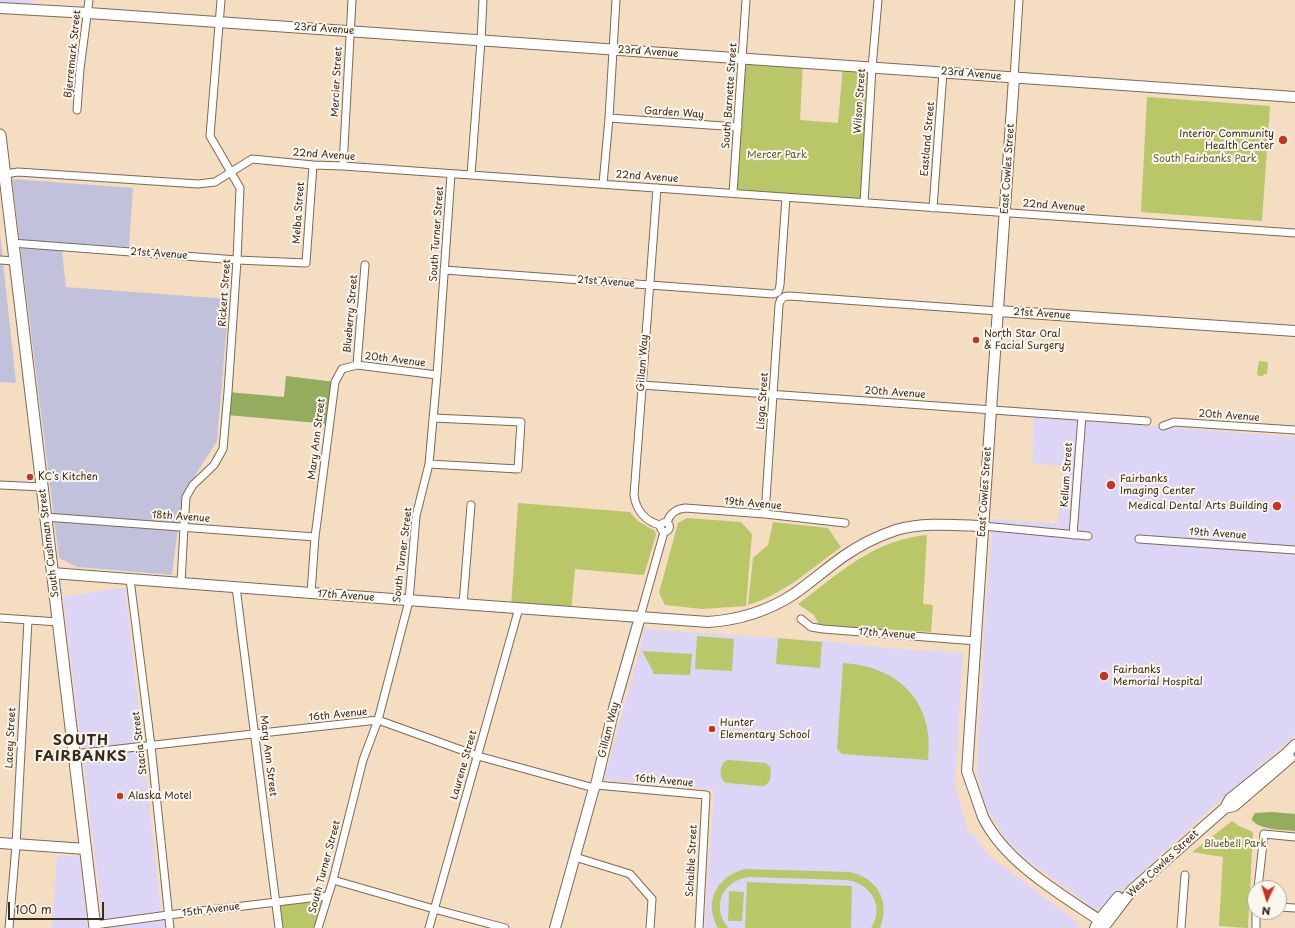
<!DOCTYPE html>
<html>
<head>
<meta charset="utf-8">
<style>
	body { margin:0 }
	#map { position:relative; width:1295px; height:928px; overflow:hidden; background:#f4ddc1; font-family:"Playpen Sans",sans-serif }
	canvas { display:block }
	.north { position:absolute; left:1247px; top:880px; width:40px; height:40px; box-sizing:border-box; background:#fbf7ec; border:1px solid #aea59a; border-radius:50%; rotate:184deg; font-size:11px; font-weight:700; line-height:16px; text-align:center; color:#3b2a1e }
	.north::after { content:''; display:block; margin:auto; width:14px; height:18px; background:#c8321e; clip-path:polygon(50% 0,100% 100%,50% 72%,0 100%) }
	.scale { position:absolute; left:8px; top:902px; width:96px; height:18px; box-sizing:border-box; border:2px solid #3b2a1e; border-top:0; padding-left:5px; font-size:12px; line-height:14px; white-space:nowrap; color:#3b2a1e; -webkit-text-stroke:3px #fbf7ec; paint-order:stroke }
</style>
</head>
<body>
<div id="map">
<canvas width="1295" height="928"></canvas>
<div class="north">N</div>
<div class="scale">100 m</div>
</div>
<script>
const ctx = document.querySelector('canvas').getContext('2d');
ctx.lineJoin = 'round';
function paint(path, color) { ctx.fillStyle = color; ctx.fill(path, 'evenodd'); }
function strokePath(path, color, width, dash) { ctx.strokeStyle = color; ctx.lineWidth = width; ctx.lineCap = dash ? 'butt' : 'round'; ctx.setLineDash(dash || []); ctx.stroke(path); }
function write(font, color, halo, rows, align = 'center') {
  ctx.font = font + ' "Playpen Sans",sans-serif'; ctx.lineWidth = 4; ctx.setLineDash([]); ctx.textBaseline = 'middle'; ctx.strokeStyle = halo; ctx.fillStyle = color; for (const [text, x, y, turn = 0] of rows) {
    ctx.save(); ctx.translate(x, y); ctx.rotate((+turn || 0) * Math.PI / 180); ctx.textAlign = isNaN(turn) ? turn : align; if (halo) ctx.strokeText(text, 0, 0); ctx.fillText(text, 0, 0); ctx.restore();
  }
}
paint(new Path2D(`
	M0,0h33v4l-33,-1z
	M1034,417l261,20v297l-5,6 -62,53 -127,116 -8,-1 -68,-50 -20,-20 -20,-33 -8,-34 7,-141 9,-111 65,5 5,-58 -31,-3z
	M125,587l36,324 -58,9 -40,-323z
	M644,629l193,13 51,6 75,5 -8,131 6,22 8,27 6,3 13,19 92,69 -2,4h-373l9,-138 -110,-11 35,-126z
	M57,855l22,2 9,71h-36z
	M164,920l1,8h-57z`), '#dcd5f6');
paint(new Path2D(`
	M12,179l121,9 -4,59 -68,-4 5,44 163,12 -12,142 -35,55 -10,79 -95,-8 -18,-9z
	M0,234l16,149 -16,-1z`), '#c2c1dc');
paint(new Path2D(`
	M742,59l61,4 -3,57 38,3 5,-57 29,2 -8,135 -131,-10z
	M1147,97l123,9 -8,115 -121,-9z
	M1259,361l9,1 -1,12h-3l-1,2h-4l-2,-2z
	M518,503l112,9 8,9 17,10 1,4 -12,40 -69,-6 -4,43 -60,-5z
	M687,518l54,4 11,12 -6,72 -44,3 -37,-4 -6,-12 19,-70z
	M773,522l55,6 13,19c-30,22 -57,47 -93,58l5,-47 15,-13z
	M927,535l-4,69 10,1 -2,27 -112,-7 -5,-10 -16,-11c42,-31 75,-64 129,-69z
	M697,636l37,3 -2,32 -37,-2z
	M778,638l44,4 -2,26 -44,-4z
	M642,651l50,3 -2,21 -37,-1v-3z
	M843,663c56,3 92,40 85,97l-86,-6 -5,-5z
	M728,760l38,3 5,5c-1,8 1,15 -8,18l-37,-3c-8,-5 -7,-20 2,-23z
	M1232,821l7,5 14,6 -5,96 -29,-2 4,-69 -31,-5z
	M745,869l105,3c27,6 41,29 30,56h-9c14,-22 0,-44 -24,-48l-98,-3c-27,4 -38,29 -21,51h-10c-15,-26 -1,-52 27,-59z
	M747,882l105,4 -1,42h-106z
	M729,891l15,1 -2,29h-14z
	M327,896l-9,32h-39l-3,-26z`), '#bac769');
paint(new Path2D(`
	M286,376l49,6 -6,42 -102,-9 1,-23 56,5z
	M1272,812l23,2v17c-11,-1 -36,-1 -43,-11v-2l3,-5z`), '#93ac5d');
const street = new Path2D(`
	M1014,78l5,-78
	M77,110l3,-41 9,-69
	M609,118l129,9
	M343,166l9,-166
	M5,174l13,-2 180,12 17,-2 37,-23 61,6 30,1 952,67
	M471,175l10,-135 2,-40
	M603,184l6,-66 7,-118
	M657,188l-23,307c2,15 11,26 26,30
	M733,193l13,-193
	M864,203l8,-135 6,-68
	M933,208l10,-136
	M12,243l225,17 69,3 7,-98
	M0,260l14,1
	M444,270l329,24c6,-1 6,-4 7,-9l6,-88
	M357,365l8,-100
	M642,385l505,36
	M1163,426l11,-4 121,8
	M429,464l89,5 3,-47 -88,-4
	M0,485l42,2
	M765,514l14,-209c1,-6 4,-9 10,-9l209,15
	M45,517l270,20
	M660.5 527a4.5 4.5 0 1 1 9 0a4.5 4.5 0 1 1-9 0Z
	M667,523c2,-9 9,-14 18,-15l80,6 80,9
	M983,526l105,10
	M1073,535l9,-119
	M1139,539l156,11
	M130,579l21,167 19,182
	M181,583l3,-56 2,-30 7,-12 21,-20 9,-16 5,-57 9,-132 3,-72 -30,-52 11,-136
	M236,587l43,341
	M311,593l4,-56 20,-155 7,-13 15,-4 80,10
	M463,604l8,-99
	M640,617l24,-85
	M0,618l58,4
	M801,619l10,8 12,2 153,12
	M74,754l304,-34 100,36 116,32
	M596,785l110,10 -7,133
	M575,857l55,17 22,25 -2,29
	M333,880l101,29 71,19
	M1258,888l6,-54 31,3
	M1279,907l16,1
	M95,925l73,-10 159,-19
	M9,928l7,-83 12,-225
	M318,928l15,-48 30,-120 15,-40 31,-119 7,-85 13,-52 8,-89 14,-201
	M429,928l90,-320
	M1181,928l4,-53
	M1256,928v-16`);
const secondary = new Path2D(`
	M0,8l88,5 1207,84
	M1014,78l-23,332 -24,361 16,46c23,47 81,79 122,107
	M998,311l297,20
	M52,573l259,20 397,29c31,-2 60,-11 86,-28 17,-12 33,-26 50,-38 16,-11 34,-20 52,-26 28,-8 58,-5 87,-4
	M1225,808l9,-2 56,-48
	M0,843l86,6
	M555,928l39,-140 2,-3 18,-77 26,-91
	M1095,928l4,-8 19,-23
	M1103,928l29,-38 93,-82 5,-9 56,-45 9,-9`);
const primary = new Path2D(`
	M0,135l95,793`);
strokePath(street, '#7c6957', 9);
strokePath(secondary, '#7c6957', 12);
strokePath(primary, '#7c6957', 13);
strokePath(street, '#fff', 7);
strokePath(secondary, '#fff', 10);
strokePath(primary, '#fff', 11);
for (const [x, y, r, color] of [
	[1283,140,5,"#c8321e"],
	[976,340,4,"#c8321e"],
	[30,477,4,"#c8321e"],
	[1111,485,5,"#c8321e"],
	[1277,506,5,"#c8321e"],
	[1104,676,5,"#c8321e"],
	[712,729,4,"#c8321e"],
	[120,796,4,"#c8321e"]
]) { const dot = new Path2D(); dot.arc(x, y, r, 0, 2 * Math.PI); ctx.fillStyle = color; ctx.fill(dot); strokePath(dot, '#fbf7ec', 1.5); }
write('10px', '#3b2a1e', '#fbf7ec', [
	["23rd Avenue",324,29,4],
	["23rd Avenue",648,52,4],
	["Bjerremark Street",73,54,-84],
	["23rd Avenue",971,74,5],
	["Mercier Street",337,82,-87],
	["South Barnette Street",730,96,-86],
	["Wilson Street",860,101,-86],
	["Garden Way",674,113,4],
	["Eastland Street",928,139,-85],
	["22nd Avenue",324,155,4],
	["East Cowles Street",1008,169,-86],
	["22nd Avenue",647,177,4],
	["22nd Avenue",1054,206,4],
	["Melba Street",299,213,-86],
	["South Turner Street",437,234,-86],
	["21st Avenue",159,254,4],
	["21st Avenue",606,282,4],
	["Rickert Street",225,293,-86],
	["Blueberry Street",351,314,-85],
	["21st Avenue",1042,314,4],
	["20th Avenue",395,360,7],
	["Gillam Way",643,363,-86],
	["20th Avenue",895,393,4],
	["Lisga Street",763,401,-86],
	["20th Avenue",1229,416,4],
	["Mary Ann Street",317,439,-83],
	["Kellum Street",1067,475,-86],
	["East Cowles Street",985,492,-86],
	["19th Avenue",753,504,5],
	["18th Avenue",181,517,4],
	["19th Avenue",1218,534,4],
	["South Cushman Street",49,543,-97],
	["South Turner Street",403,555,-83],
	["17th Avenue",346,596,4],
	["17th Avenue",887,634,4],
	["16th Avenue",338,715,-6],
	["Gillam Way",609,730,-76],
	["Lacey Street",11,738,-87],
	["Stacia Street",140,743,-97],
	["Mary Ann Street",268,756,83],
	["Laurene Street",464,765,-74],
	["16th Avenue",664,781,5],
	["Schaible Street",692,861,-87],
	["West Cowles Street",1163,864,-43],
	["South Turner Street",325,867,-75],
	["15th Avenue",211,910,-7]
]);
write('10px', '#3b2a1e', '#fbf7ec', [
	["Interior Community",1274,134,"right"],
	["Health Center",1274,146,"right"],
	["North Star Oral",984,334],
	["& Facial Surgery",984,346],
	["KC's Kitchen",38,477],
	["Fairbanks",1120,479],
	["Imaging Center",1120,491],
	["Medical Dental Arts Building",1268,506,"right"],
	["Fairbanks",1113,670],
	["Memorial Hospital",1113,682],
	["Hunter",720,723],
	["Elementary School",720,735],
	["Alaska Motel",128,796]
], 'left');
write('10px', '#615934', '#fbf7ec', [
	["Mercer Park",777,155],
	["South Fairbanks Park",1205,159],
	["Bluebell Park",1235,844]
]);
ctx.letterSpacing = '1px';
write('bold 14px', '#3b2a1e', '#fbf7ec', [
	["SOUTH",81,741],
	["FAIRBANKS",81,757]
]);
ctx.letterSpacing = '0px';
</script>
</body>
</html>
